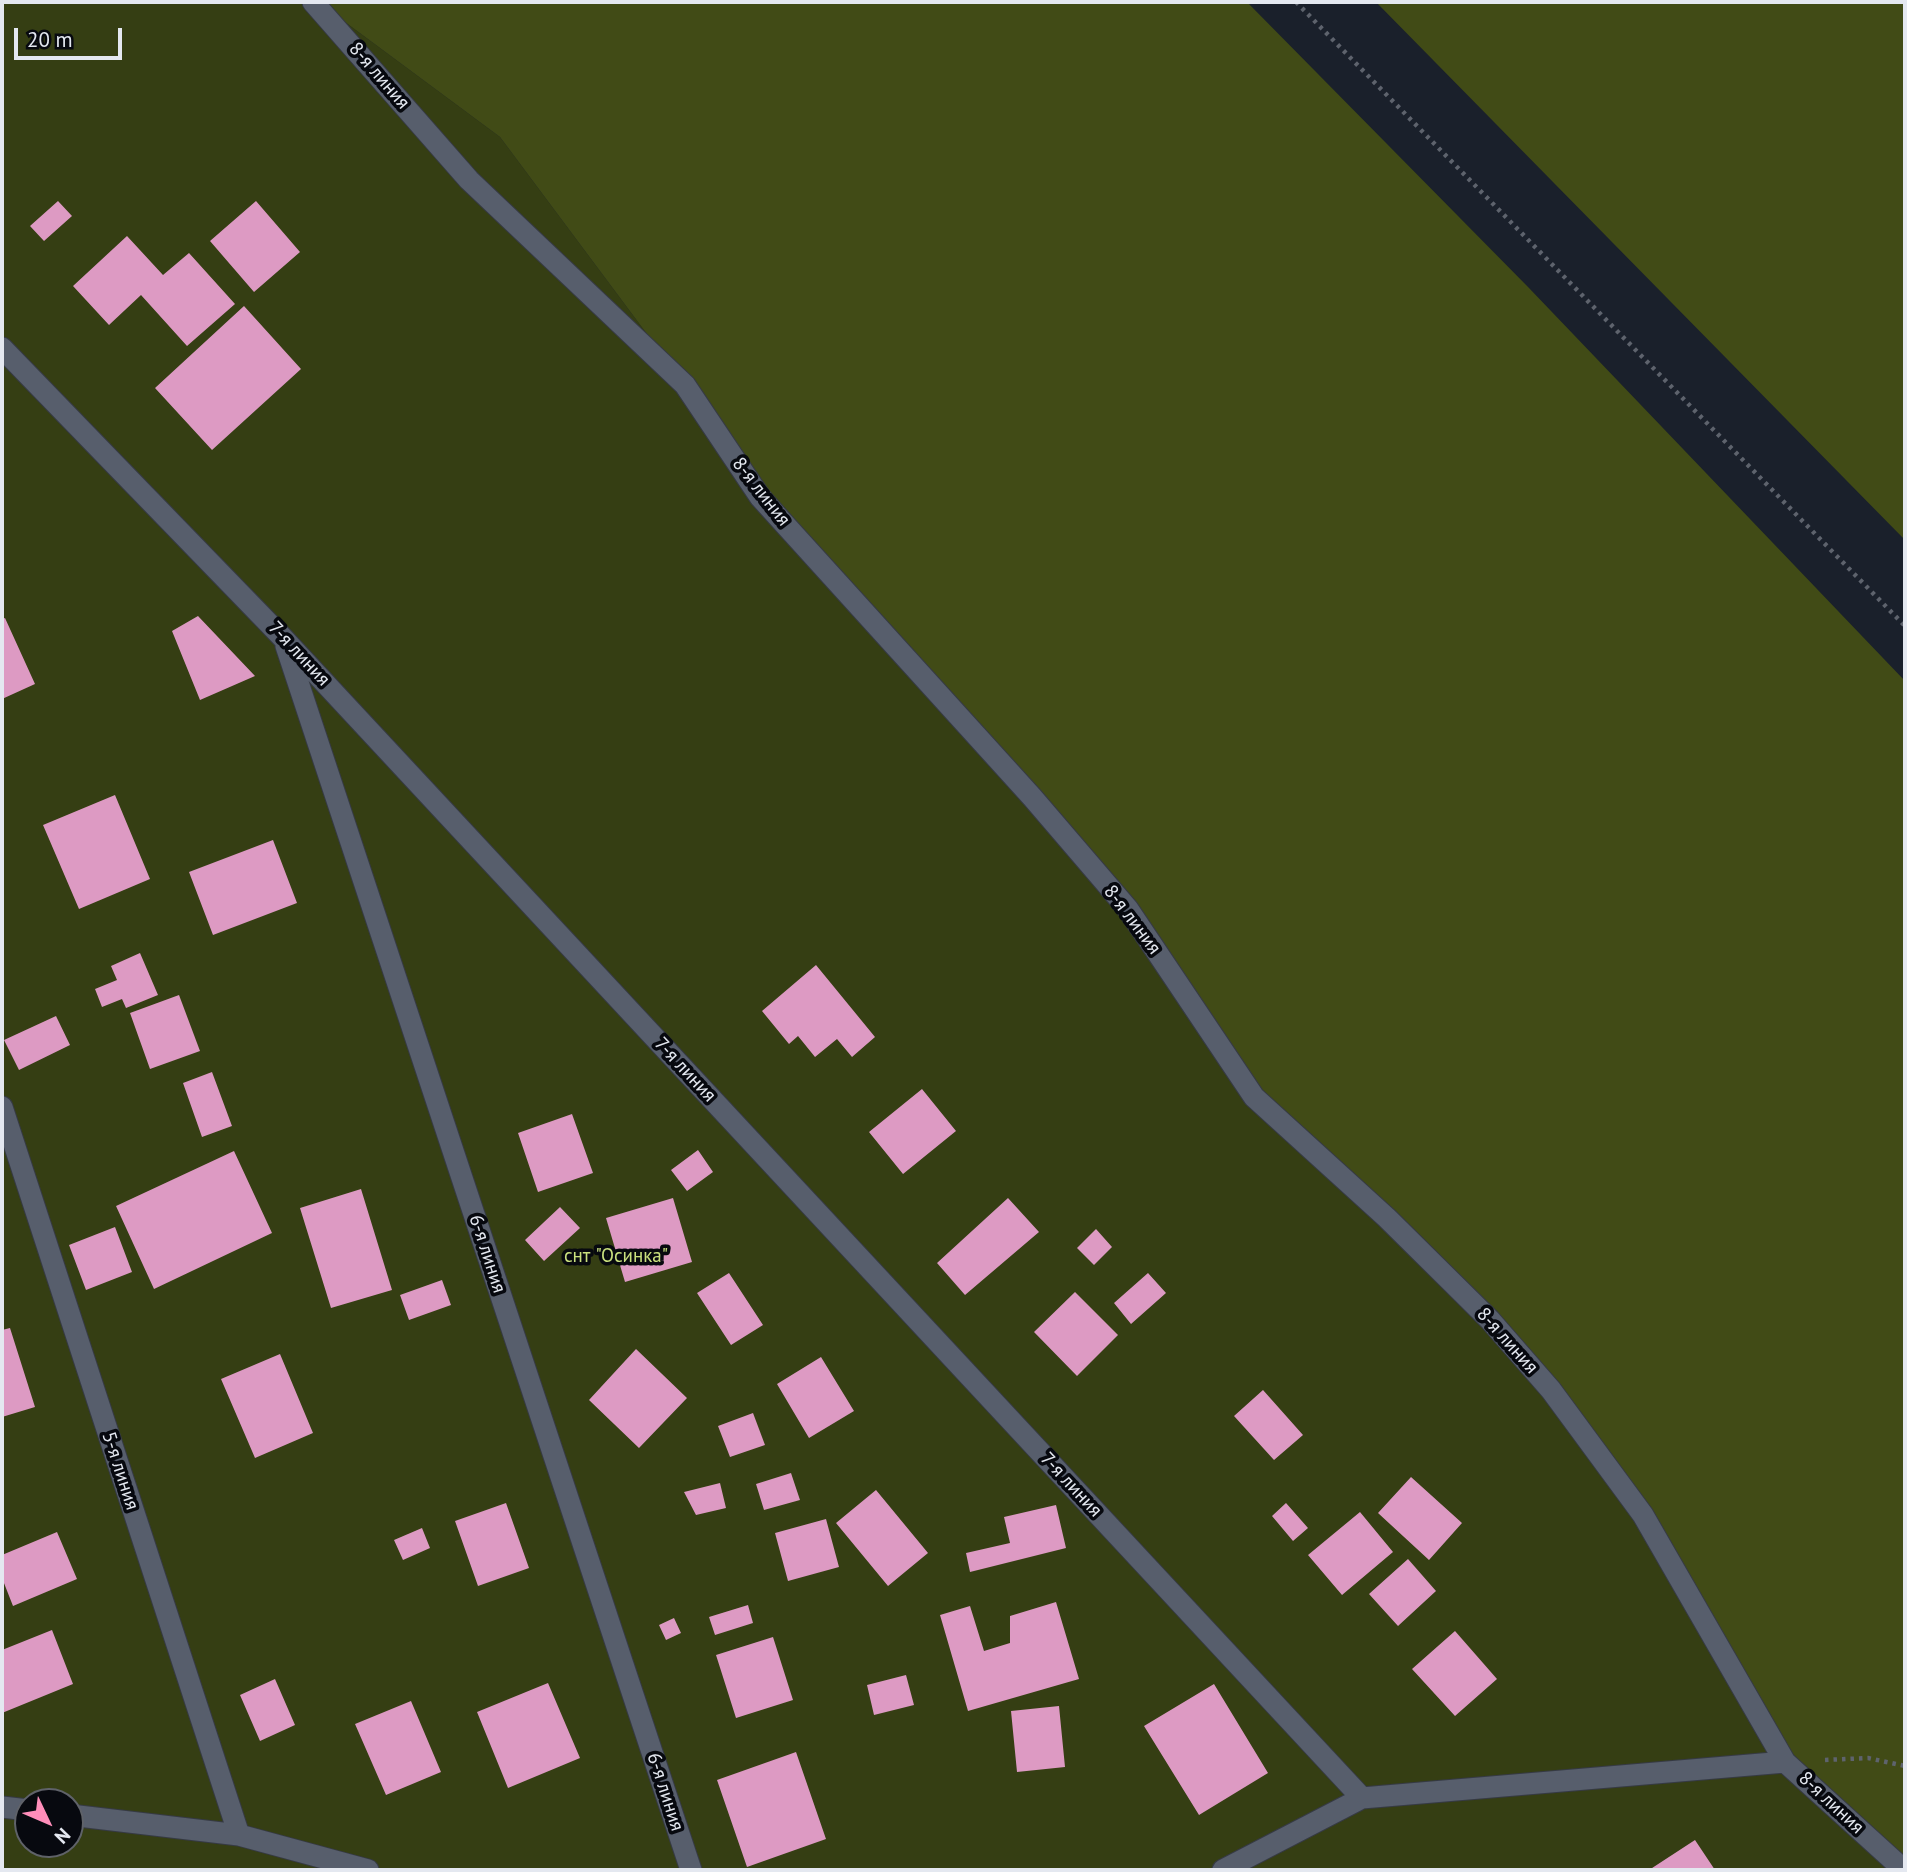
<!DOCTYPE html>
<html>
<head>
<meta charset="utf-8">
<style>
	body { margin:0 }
	#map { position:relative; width:1907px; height:1872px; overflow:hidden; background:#1a202b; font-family:"PT Sans",sans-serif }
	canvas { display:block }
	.frame { position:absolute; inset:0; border:4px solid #e4e8f0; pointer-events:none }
	.north { position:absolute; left:14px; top:1788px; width:70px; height:70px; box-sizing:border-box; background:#07090f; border:2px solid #5f6269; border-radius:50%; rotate:134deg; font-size:19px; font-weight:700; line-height:28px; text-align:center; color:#e4e8f0 }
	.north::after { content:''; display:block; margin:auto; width:24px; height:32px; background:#ff8eba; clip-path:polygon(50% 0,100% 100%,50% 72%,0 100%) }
	.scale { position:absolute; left:14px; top:28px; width:108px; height:32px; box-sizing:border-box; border:4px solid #e4e8f0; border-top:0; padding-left:9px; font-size:21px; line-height:24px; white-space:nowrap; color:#e4e8f0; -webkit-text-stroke:5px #07090f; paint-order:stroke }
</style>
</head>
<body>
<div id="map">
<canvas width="1907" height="1872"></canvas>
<div class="frame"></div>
<div class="north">N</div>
<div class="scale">20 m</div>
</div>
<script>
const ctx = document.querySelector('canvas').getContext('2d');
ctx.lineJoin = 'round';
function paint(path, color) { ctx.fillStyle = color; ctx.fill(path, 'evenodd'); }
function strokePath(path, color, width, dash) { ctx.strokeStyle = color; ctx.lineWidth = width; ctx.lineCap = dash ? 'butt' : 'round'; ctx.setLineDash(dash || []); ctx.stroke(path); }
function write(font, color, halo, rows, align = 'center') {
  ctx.font = font + ' "PT Sans",sans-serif'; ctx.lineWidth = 7; ctx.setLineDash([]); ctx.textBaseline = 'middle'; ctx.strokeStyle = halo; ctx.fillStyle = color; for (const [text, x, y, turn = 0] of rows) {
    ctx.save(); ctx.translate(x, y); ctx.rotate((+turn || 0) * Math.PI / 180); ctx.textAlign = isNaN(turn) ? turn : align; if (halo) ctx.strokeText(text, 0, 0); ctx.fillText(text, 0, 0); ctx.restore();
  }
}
paint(new Path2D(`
	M2,2h316l182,135 185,248 805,935 412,550h-1900zM28,1802h42v42h-42z`), '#353e13');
paint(new Path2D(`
	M318,2h929l282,286 376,393v1189l-120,-108 -142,-247 -92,-125 -297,-293 -126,-188 -368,-412 -75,-112 -185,-248z
	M1376,2h529v538z`), '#414b16');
paint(new Path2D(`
	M58,201l14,15 -28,25 -14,-15z
	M256,201l44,51 -46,40 -44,-51z
	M127,236l36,39 26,-22 46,51 -48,42 -46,-51 -32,30 -36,-39z
	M244,306l57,63 -89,81 -57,-62z
	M198,616l57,60 -55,24 -28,-69z
	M5,618l30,66 -33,15v-80z
	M115,795l35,84 -71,30 -36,-84z
	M273,840l24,63 -84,32 -24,-63z
	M140,953l18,42 -32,13 -4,-9 -20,8 -7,-18 22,-9 -6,-14z
	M816,965l59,72 -23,20 -15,-18 -22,18 -17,-21 -9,8 -27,-33z
	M179,995l21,56 -50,18 -20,-56z
	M56,1016l14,29 -51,25 -15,-30z
	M212,1072l20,54 -30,11 -19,-54z
	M922,1089l34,42 -53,43 -34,-42z
	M572,1114l21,59 -55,19 -20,-59z
	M698,1150l15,22 -26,19 -16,-21z
	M234,1151l38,82 -118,56 -38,-83z
	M361,1189l31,101 -61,18 -31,-100z
	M673,1198l19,64 -67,20 -19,-64z
	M1008,1198l31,34 -74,63 -28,-32z
	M560,1207l20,21 -36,33 -19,-21z
	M115,1227l17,45 -46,18 -17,-45z
	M1096,1229l16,18 -18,18 -17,-17z
	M729,1273l34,52 -32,20 -34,-52z
	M1148,1273l18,20 -35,31 -17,-21z
	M442,1280l9,25 -42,15 -9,-25z
	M1075,1292l43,43 -41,41 -43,-44z
	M10,1328l25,79 -33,10v-87z
	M636,1349l51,49 -48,50 -50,-48z
	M280,1354l33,79 -58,25 -34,-79z
	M821,1357l33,54 -45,27 -32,-54z
	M1263,1390l40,45 -29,25 -40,-44z
	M753,1413l12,32 -35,12 -12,-31z
	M791,1473l9,27 -36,10 -8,-26z
	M1411,1477l51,46 -33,37 -51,-47z
	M720,1483l6,25 -30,7 -12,-23z
	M876,1490l52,63 -40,33 -52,-63z
	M506,1503l23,65 -51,18 -23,-65z
	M1286,1503l22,25 -15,13 -21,-25z
	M1056,1505l10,43 -96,24 -4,-19 44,-10 -6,-26z
	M1360,1512l33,40 -51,43 -34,-40z
	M826,1519l13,48 -51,14 -13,-48z
	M422,1528l8,20 -27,12 -9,-20z
	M57,1532l20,47 -64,27 -11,-28v-23z
	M1408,1559l28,32 -38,35 -29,-32z
	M1056,1602l23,77 -111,32 -28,-96 30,-9 14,45 26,-8v-27z
	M748,1605l5,18 -38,12 -6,-18z
	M674,1618l7,15 -15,7 -7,-15z
	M52,1630l21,54 -71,29v-63z
	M1455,1631l42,48 -42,37 -43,-47z
	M773,1637l20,63 -57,18 -20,-63z
	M906,1675l8,30 -40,10 -7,-30z
	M275,1679l20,46 -35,16 -20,-46z
	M548,1683l32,75 -72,30 -31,-76z
	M1214,1684l54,89 -69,42 -55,-89z
	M411,1701l30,71 -55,23 -31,-71z
	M1059,1706l6,61 -48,5 -6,-61z
	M796,1752l30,87 -79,28 -30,-87z
	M1695,1840l20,30h-66z`), '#dd9ac3');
const minor = new Path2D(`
	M313,2l156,178 216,205 75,112 272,300 96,112 126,188 133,121 103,102 61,70 92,125 142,247 119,108
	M2,348l281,290 1079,1160
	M286,646l405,1224
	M2,1107l237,728
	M2,1807l26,3
	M70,1815l169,20 129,35
	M1223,1870l139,-72 423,-36`);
strokePath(minor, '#363a44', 23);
strokePath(new Path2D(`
	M1296,2l609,624
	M1825,1760l43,-2 37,8`), '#5e636d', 4.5, [3.5, 5]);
strokePath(minor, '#575e6c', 21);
write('19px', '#e4e8f0', '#07090f', [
	["8-я линия",379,76,49],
	["8-я линия",761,492,52],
	["7-я линия",299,654,47],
	["8-я линия",1132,920,53],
	["7-я линия",685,1070,47],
	["6-я линия",487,1254,72],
	["8-я линия",1507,1341,48],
	["5-я линия",120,1471,72],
	["7-я линия",1071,1485,47],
	["6-я линия",665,1792,72],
	["8-я линия",1831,1803,43]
]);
write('19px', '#cae17e', '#07090f', [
	["снт \"Осинка\"",616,1257]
]);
</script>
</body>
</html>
